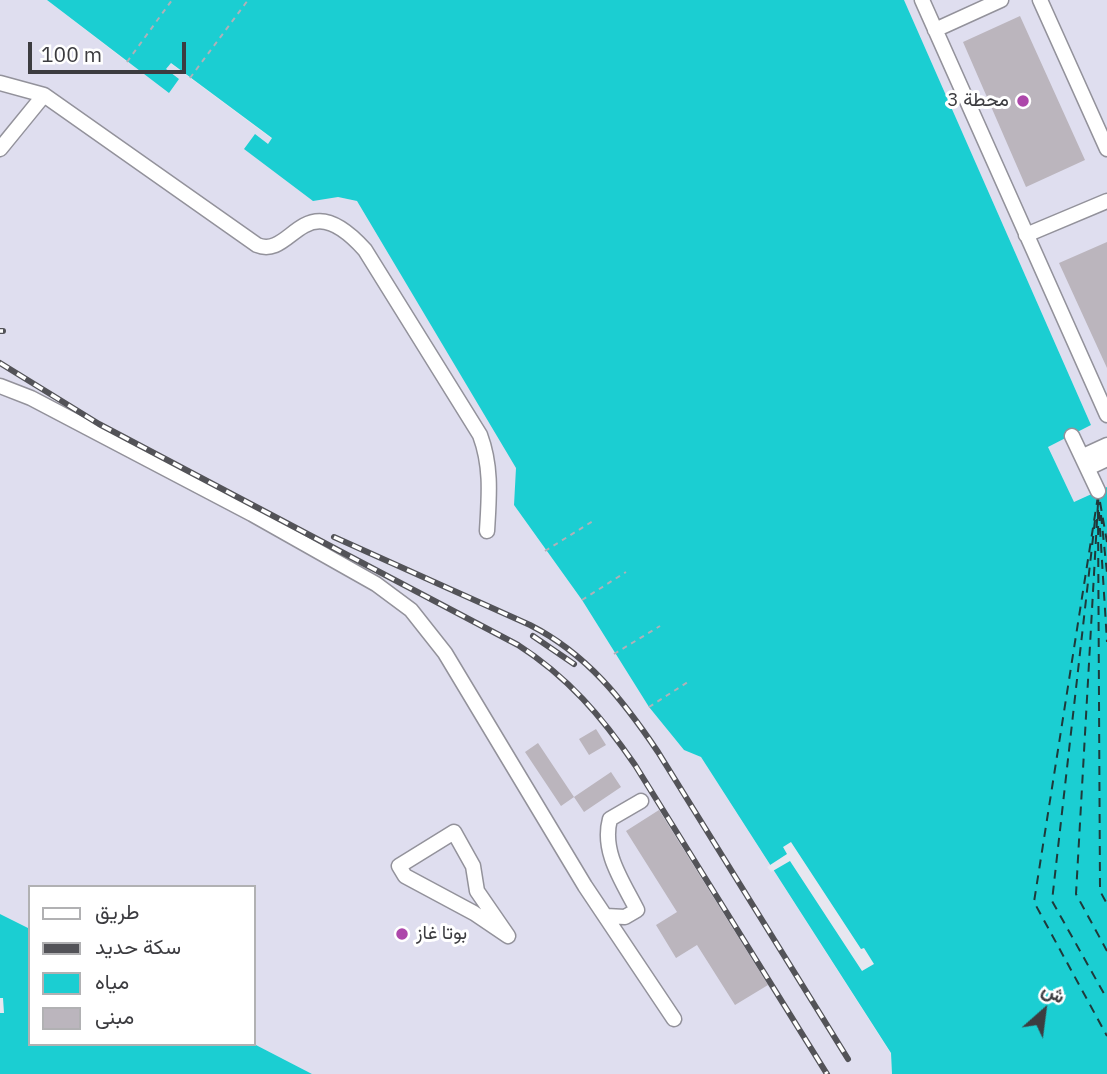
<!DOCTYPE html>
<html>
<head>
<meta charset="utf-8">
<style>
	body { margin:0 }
	#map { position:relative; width:1107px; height:1074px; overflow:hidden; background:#e7e7f0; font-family:"IBM Plex Sans",Vazirmatn,sans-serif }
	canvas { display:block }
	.legend { position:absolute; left:28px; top:885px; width:228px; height:161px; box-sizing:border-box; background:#fff; border:2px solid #b1b1b3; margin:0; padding:9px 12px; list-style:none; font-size:21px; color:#3c3c40 }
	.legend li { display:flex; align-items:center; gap:14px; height:35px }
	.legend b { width:35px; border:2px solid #b1b1b3 }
	.north { position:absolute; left:1009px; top:976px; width:70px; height:70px; -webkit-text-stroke:5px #fff; paint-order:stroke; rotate:28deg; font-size:19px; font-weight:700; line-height:28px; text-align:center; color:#3c3c40 }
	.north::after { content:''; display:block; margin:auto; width:24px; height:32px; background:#3c3c40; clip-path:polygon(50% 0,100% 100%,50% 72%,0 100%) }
	.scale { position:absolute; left:28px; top:42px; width:158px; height:32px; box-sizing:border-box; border:4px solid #3c3c40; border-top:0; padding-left:9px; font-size:21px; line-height:24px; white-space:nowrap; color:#3c3c40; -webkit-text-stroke:5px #fff; paint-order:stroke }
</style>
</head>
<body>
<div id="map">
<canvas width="1107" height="1074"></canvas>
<ul class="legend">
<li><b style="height:9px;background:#fff"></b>طريق</li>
<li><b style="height:9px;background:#535358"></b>سكة حديد</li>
<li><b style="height:19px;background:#1bced2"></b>مياه</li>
<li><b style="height:19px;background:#bbb5bd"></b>مبنى</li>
</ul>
<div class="north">ش</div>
<div class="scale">100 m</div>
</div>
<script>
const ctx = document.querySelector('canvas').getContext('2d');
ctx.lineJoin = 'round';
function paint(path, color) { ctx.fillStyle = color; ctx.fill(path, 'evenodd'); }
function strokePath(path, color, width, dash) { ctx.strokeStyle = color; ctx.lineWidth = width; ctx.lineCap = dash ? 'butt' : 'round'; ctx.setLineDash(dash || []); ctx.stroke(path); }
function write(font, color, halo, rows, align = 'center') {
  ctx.font = font + ' "IBM Plex Sans",Vazirmatn,sans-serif'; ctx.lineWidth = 6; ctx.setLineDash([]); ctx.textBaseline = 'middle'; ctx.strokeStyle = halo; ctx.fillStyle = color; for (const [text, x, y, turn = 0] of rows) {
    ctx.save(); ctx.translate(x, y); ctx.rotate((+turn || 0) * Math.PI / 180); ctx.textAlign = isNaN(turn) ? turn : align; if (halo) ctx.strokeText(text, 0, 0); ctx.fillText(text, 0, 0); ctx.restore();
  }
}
paint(new Path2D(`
	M0,0h47l80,62 39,7 4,-6 102,76 -4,5 70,53 19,4 160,267 -3,37 68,95 67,107 35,43 17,7 190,297 1,20h-580l-58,-30v-157h-224v42l-30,-15z
	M904,0h203v487l-33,15 -26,-55 43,-22z`), '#dfdeef');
paint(new Path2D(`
	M47,0h857l187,425 -43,22 26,55 33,-15v587h-215l-1,-21 -190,-296 -17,-7 -35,-43 -67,-107 -68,-95 2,-37 -159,-267 -19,-4 -25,4 -69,-52 11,-15 13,10 4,-6 -101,-75 -5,6 13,10 -10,14z
	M0,914l30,15v115h224l58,30h-312v-61h4l-1,-15h-3z`), '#1bced2');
paint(new Path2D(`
	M791,842l70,107 3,-1 10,16 -12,7 -72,-110 -19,11 -4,-5 20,-13 -4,-7z`), '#e7e7f0');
strokePath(new Path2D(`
	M1098,496l-64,406 73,134
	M1098,496l9,146
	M1100,502l7,40
	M1098,503l-22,391 31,57
	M1098,510l2,381 7,13
	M1101,515l6,58
	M1095,520l-43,381 55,98`), '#1f393a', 2, [9, 7]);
paint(new Path2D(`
	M1020,16l65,144 -59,27 -63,-145z
	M1107,242v126l-48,-105z
	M596,729l10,16 -17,10 -10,-16z
	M538,743l36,54 -13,9 -36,-54z
	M611,772l10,15 -37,25 -10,-15z
	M659,810l109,175 -33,20 -38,-60 -21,13 -20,-33 21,-13 -51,-81z`), '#bbb5bd');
const minor = new Path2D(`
	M922,0l185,415
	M1040,0l67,149
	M935,30l66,-30
	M0,83l44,12 213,150c36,15 46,-64 108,5l115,185c12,32 9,62 7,96
	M0,149l44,-54
	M1026,235l81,-34
	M0,386l31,12 221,116 124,70 35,26 34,43 140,233 89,133
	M1072,436l26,55
	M1083,456l24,-11
	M1088,468l19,-9
	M454,832l19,34 4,25 31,45 -34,-23 -69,-37 -6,-10z
	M606,916l19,1 12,-7c-14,-28 -36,-58 -27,-91l31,-18`);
strokePath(minor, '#93929b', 17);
strokePath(new Path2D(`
	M127,62l45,-62
	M190,78l58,-78
	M545,551l48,-30
	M582,600l44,-28
	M614,654l46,-28
	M649,707l42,-27`), '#b0b0b8', 2, [5, 5]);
strokePath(minor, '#fff', 14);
const rail = new Path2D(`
	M0,331h3
	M0,363l99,61 419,221c50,32 84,72 117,120l192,309
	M334,537l196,88c57,29 93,75 128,127l190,307
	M533,636l41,28`);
strokePath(rail, '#535358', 6);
strokePath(rail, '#fff', 3.5, [10]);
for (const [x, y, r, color] of [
	[1023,101,7,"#ad47aa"],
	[402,934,7,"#ad47aa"]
]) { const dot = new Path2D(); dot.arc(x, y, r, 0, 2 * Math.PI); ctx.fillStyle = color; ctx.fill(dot); strokePath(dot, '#fff', 2.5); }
write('19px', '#3c3c40', '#fff', [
	["محطة 3",1009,101],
	["بوتا غاز",416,934,"left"]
], 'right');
</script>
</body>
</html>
